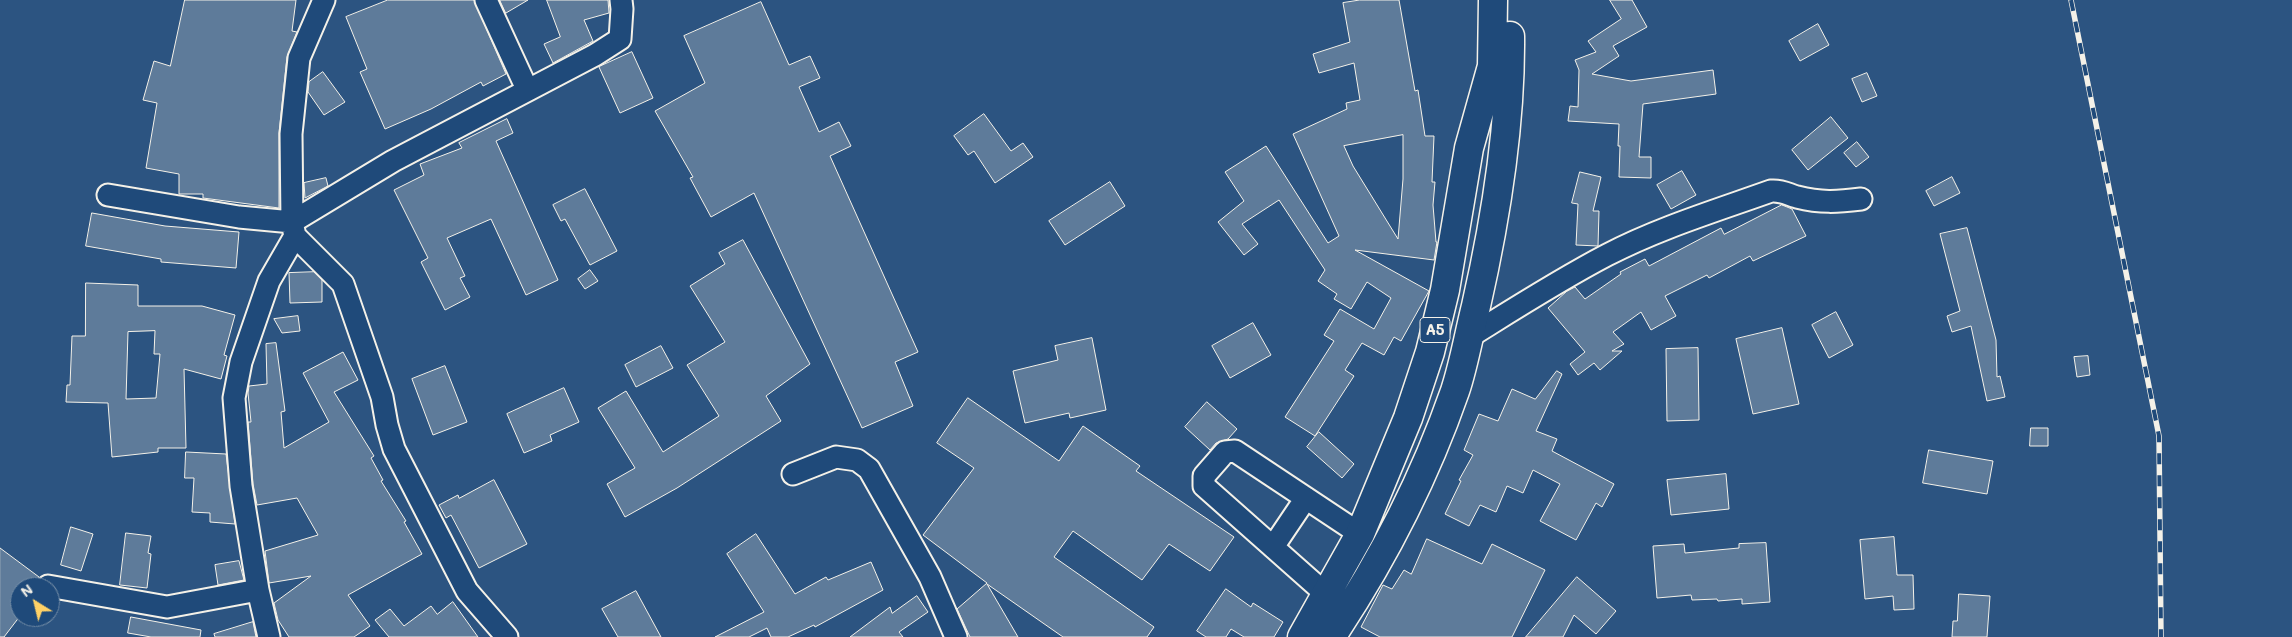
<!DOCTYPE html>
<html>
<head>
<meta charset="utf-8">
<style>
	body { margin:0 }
	#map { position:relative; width:2292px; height:637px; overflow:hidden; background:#2c5481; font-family:Mali,sans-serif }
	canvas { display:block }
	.north { position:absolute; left:10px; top:577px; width:50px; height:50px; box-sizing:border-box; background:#1f4a7a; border:1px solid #748da6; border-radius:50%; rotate:324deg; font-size:14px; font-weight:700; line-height:20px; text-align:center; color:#f4f1e8 }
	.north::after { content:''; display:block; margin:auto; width:18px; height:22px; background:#ffd166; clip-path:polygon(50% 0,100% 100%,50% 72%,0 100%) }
</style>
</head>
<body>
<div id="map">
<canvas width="2292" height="637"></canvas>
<div class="north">N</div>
</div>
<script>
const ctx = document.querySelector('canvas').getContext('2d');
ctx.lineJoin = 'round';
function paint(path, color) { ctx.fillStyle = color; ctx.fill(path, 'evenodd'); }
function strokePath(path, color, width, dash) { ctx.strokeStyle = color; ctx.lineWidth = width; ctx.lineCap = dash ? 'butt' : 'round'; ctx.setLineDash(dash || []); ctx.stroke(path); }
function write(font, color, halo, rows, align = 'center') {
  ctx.font = font + ' Mali,sans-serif'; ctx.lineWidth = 4; ctx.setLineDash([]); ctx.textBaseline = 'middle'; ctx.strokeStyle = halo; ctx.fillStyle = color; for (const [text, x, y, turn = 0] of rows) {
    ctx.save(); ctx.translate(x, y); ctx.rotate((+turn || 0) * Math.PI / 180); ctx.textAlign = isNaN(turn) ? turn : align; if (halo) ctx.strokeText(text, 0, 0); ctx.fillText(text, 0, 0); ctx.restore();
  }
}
const building = new Path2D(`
	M185,0h111l-4,31 5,1 -10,25 -8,76v75l-76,-10v-4h-24v-20l-33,-6 11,-65 -14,-3 11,-39 16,5z
	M388,0h86l32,74 -23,12 -2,-4 -50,27 -46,20 -25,-57 7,-3 -21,-52z
	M500,0h28l-22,13z
	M547,0h61l1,13 -25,7 9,21 -40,22 -9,-19 16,-7z
	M1360,0h39l16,91 3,-1 7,46h9l-2,46h3l-2,23 3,37h1l-3,18 -79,-10 74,41 -28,50 -7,-4 -10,18 -22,-12 -17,27 9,6 -39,60 -30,-19 49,-76 -10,-6 16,-26 34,20 17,-31 -24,-16 -16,27 -17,-10 3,-5 -19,-13 7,-11 -46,-70 -37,24 16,20 -14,11 -26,-33 26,-21 -19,-29 41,-26 62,97 11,-7 -46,-102 54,-25 -1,-6 14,-3 -6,-37 -35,10 -6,-19 37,-12 -7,-39zM1403,135v44l-5,60 -45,-73 -9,-20z
	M1610,0h22l15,27 -34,19 6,10 -27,18 39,7 82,-11 3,24 -73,10 -4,53h12v21l-32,-1 1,-31h-2l1,-22 -51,-3 2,-15 8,1 1,-37 -4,-10 21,-8 -8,-11 33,-22z
	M761,2l28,63 21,-9 10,22 -21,9 20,45 20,-10 12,24 -21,10 88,196 -23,10 18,44 -51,22 -108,-235 -43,24 -21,-39 3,-1 -38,-66 50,-28 -21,-47z
	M1818,24l11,21 -29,16 -11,-20z
	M632,52l21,46 -33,15 -21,-46z
	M323,72l22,30 -21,13 -16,-23 1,-10z
	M1867,73l10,23 -15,6 -10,-23z
	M984,114l27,37 12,-8 10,14 -38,26 -21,-32 -6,4 -14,-19z
	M1831,117l17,21 -40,32 -16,-20z
	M507,119l6,14 -17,8 62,139 -32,15 -35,-76 -44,19 18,38 -5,2 10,19 -25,13 -24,-48 7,-4 -34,-68 30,-15 -4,-11 42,-16 -3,-5z
	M1857,142l12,15 -13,10 -12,-14z
	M1682,171l14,24 -25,14 -14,-24z
	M1580,172l21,5 -8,34h6l-1,35 -22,-1 2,-41 -6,-1z
	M1952,177l8,16 -26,13 -8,-15z
	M326,178l2,8 -23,12 -1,-15z
	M1110,182l15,24 -60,39 -16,-24z
	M585,189l32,62 -27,14 -25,-46 -4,2 -8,-16z
	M1782,205l10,4 14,27 -53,25 -3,-5 -41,22 -2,-3 -42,21 11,20 -25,14 -10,-18 -28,20 11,12 -12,7h10l-22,19 -6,-7 -16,12 -8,-11 15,-12 -37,-44 19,-17 8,-4 10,12 36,-25 -1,-2 25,-13 4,7 72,-38 3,6z
	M92,213l73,13 74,6 -3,36 -75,-6v-3l-75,-13z
	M1967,228l29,112 1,37 3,-1 5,21 -18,4 -16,-75 -19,6 -5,-16 13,-5 -20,-77z
	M743,240l67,124 -44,32 15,25 -104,67 -52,29 -18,-33 28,-16 -37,-60 28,-17 37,61 56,-36 -32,-51 38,-23 -35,-56 35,-22 -6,-11z
	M590,270l8,11 -13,8 -7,-10z
	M314,272l8,8v22l-32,1 -1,-30z
	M86,283l52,2v21h64l33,9 -11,40 3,1 -6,23 -37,-10 2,79h-28v4l-46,5 -4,-54 -42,-1 1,-17h3l2,-49h13zM155,331l-1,23h6l-4,44 -30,1 2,-67z
	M1836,312l17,33 -24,13 -17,-33z
	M298,316l2,15 -18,2 -8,-14z
	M1253,323l18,32 -41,23 -18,-32z
	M1782,328l17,76 -46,10 -17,-75z
	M1092,338l14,72 -36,8 -1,-5 -44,10 -12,-52 45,-11 -3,-14z
	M276,343l9,68 -4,1 3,36 45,-26 -26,-49 40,-21 15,28 -24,12 40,64 -3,2 12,22 -2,1 25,40 -2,1 18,32 -74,41 22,31 -16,11h-65l-11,-17 -4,-17 37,-27 -42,7 -4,-32 53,-16 -21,-37 -40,7 -4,-21 -5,-62h3l-3,-29 1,-7 18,-2 -1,-40z
	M661,346l12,22 -37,19 -11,-22z
	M1698,348l1,72 -32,1 -1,-72z
	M2088,356l2,19 -13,2 -3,-20z
	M445,366l22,56 -34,13 -21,-56z
	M1557,371l5,3 -26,57 21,8 -5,12 62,33 -12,23 -6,-4 -20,37 -36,-19 20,-37 -27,-14 -10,23 -16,-7 -11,26 -16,-7 -11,21 -24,-12 16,-33 -2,-1 14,-25 -9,-5 15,-36 19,7 14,-32 23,10z
	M564,388l15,34 -29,13 2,6 -28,12 -17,-39z
	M968,398l91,63 24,-35 57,40 -4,5 98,66 -24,34 -41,-27 -27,36 -69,-49 -19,26 100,70 -7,10h-84l-76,-53 31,53h-48l-13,-28 30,-26 -64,-48 51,-67 -37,-25z
	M1207,402l30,27 -9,10 -12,4 -6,7 -25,-23z
	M2031,428h17v18h-18z
	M1319,432l35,32 -12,14 -35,-31z
	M1929,450l64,11 -6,33 -64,-11z
	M186,452l40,2 9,70 -25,-2v-9l-18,-1 2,-34h-9z
	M1726,474l3,35 -58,6 -4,-35z
	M494,480l33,64 -48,24 -28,-53 -5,3 -7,-13 19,-10 1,3z
	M71,527l22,7 -12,37 -20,-6z
	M126,533l25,3 -3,17 3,1 -4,34 -27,-3z
	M756,534l39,60 31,-17 2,3 43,-18 12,28 -68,37 -1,-2 -26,12h-17l-4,-9 -18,9h-34l49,-25 -37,-58z
	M1894,537l3,38h16l1,34 -20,1 -1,-14 -28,3 -5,-59z
	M1427,539l55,25 10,-20 53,26 -33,67h-132l-19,-10 22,-42 9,4 12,-19 7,4z
	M1766,543l4,59 -28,2v-5l-24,2 -1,-2 -25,1 -1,-5 -34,3 -4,-52 31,-2 1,9 54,-5v-4z
	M0,548l39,29 -3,10h-16v29l-16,21h-4z
	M239,561l5,19 -26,5 -3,-20z
	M1577,577l39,34 -20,23 -22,-19 -11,22h-37z
	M1226,589l25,18 2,-4 30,19 -9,15h-30l-13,-8 -5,8h-20l-9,-6z
	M636,591l25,46h-43l-16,-28z
	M1959,594l31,2 -3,41h-35l1,-16h4z
	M917,596l11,16 -29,20 4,5h-53l40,-30 2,6z
	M453,602l25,35h-89l-14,-17 15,-11 14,17 27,-20 6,8z
	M131,617l70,13 -1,7h-49l-23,-4z
	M253,622l3,15h-41l-1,-3z`);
paint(building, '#5e7b9a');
strokePath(building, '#f4f1e8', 1);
const minor = new Path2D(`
	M324,0l-25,58 -8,76 1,88 3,14 48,48 39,113 5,28 7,24 73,142 40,46
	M486,0l41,89
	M108,195l131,22 53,5 101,-61 202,-106 25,-16 2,-30 -1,-9
	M1469,337c45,-28 90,-57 138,-82 52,-27 108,-44 164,-64 11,-1 16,3 26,6 24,6 40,5 64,2
	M793,474l43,-17 21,3 12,9 61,108 26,60
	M1273,547l33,-49
	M48,586l119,21 91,-17 11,47
	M258,590l-17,-104 -7,-88 7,-36 28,-81 26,-45
	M1327,595l-123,-109v-10l21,-24 10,-1 125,83`);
const highway = new Path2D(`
	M1302,637l58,-103 48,-116 22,-66 15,-62 24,-142 23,-82 1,-66
	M1331,637c51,-76 94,-160 124,-246 9,-27 14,-57 21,-85 20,-88 35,-179 34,-270`);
strokePath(minor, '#f4f1e8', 25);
strokePath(highway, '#f4f1e8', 31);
strokePath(minor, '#1f4a7a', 21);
strokePath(highway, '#1f4a7a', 28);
const rail = new Path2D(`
	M2071,0l88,436 2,201`);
strokePath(rail, '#f4f1e8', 5.5);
strokePath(rail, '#1f4a7a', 4, [11]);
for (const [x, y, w] of [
	[1435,330,30]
]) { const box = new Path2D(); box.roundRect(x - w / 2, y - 12.5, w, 25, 4); ctx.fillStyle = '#1f4a7a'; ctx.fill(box); strokePath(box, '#f4f1e8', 1); }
write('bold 15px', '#f4f1e8', null, [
	["A5",1435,330]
]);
</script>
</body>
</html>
